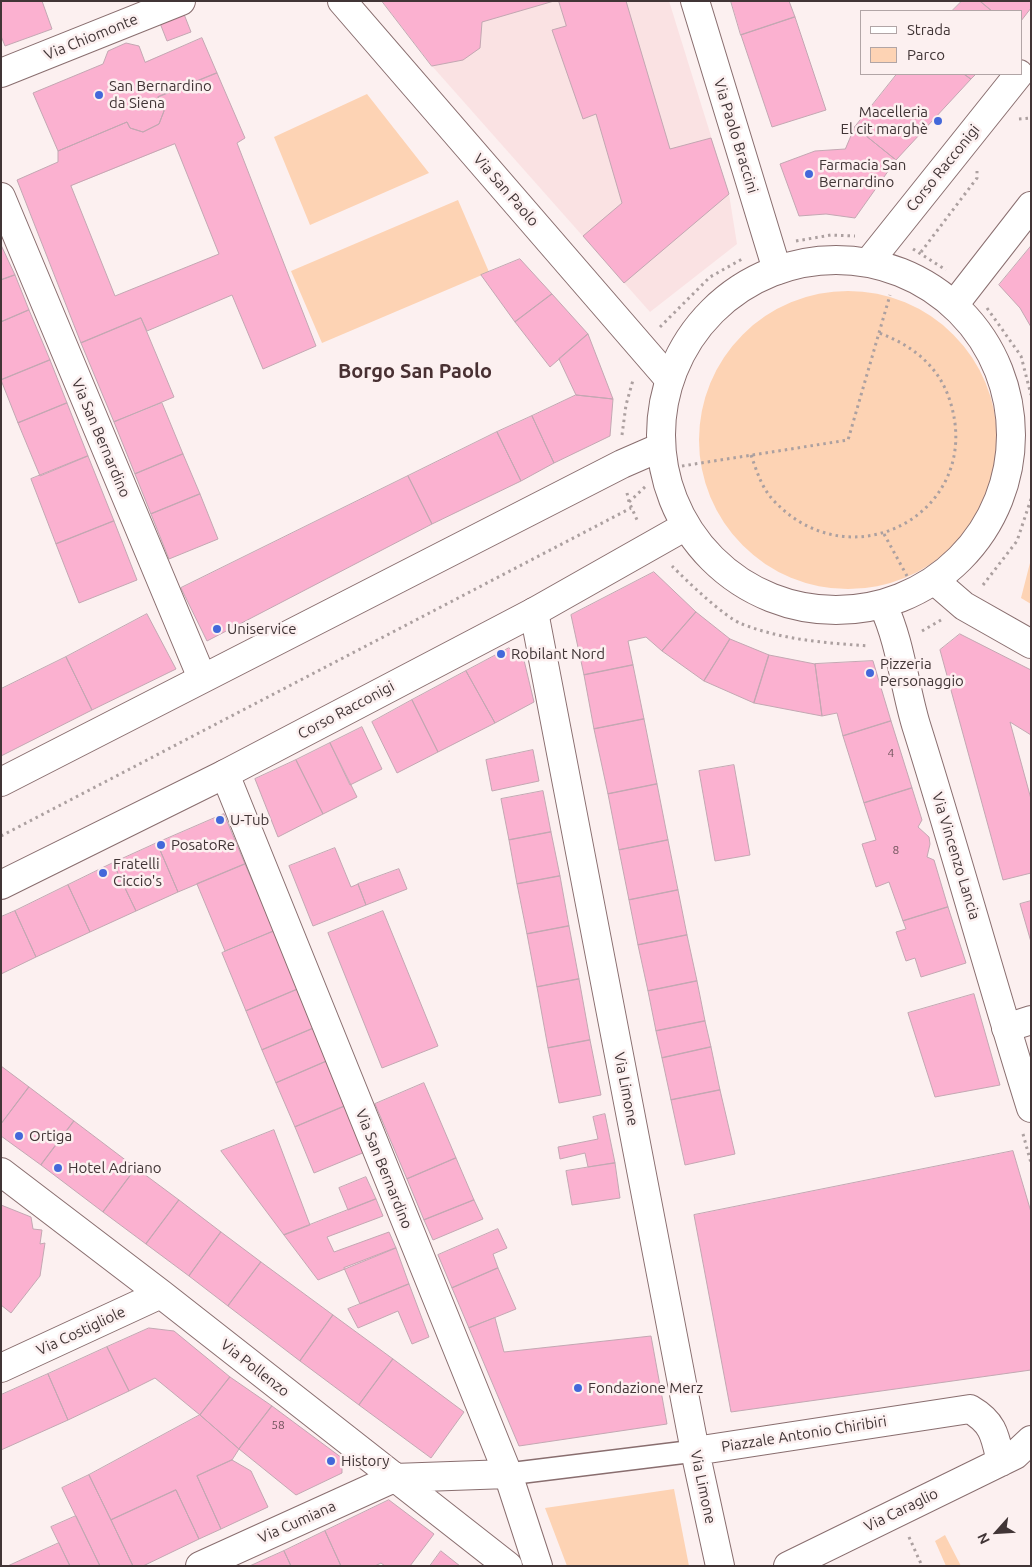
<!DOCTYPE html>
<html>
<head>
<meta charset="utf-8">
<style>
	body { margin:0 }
	#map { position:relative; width:1032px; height:1567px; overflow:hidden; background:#fcf0f0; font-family:Ubuntu,sans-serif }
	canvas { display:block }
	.frame { position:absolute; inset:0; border:2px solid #413536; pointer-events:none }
	.legend { position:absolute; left:860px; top:10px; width:162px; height:65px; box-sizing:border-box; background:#fcf0f0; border:1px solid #b1a5a6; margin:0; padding:6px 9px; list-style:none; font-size:15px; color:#413536 }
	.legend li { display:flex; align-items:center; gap:10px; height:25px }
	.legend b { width:25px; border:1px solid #b1a5a6 }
	.north { position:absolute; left:972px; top:1507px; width:50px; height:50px; -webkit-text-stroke:4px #fcf0f0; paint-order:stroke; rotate:244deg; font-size:14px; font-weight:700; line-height:20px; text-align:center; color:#413536 }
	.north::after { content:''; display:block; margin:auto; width:18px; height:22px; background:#413536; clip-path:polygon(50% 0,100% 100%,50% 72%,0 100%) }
</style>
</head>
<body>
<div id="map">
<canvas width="1032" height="1567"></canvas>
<div class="frame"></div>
<ul class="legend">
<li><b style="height:6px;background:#fff"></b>Strada</li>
<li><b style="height:14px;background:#fdd3b4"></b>Parco</li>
</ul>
<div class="north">N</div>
</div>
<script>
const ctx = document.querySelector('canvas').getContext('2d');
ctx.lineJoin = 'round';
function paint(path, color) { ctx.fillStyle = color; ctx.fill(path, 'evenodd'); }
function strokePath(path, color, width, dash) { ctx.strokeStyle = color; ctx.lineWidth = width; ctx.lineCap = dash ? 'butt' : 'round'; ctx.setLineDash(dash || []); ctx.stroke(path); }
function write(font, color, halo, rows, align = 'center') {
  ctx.font = font + ' Ubuntu,sans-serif'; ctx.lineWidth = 5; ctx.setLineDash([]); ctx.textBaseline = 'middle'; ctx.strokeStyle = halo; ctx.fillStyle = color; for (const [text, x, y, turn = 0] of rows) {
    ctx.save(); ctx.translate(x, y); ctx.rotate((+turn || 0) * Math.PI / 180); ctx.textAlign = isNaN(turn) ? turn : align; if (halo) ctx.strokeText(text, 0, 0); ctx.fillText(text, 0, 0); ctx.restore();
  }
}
paint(new Path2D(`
	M382,1h287l60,193 8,50 -87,68 -218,-246z`), '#fae2e3');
paint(new Path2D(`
	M367,94l62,79 -119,52 -36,-88z
	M458,200l31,72 -167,71 -31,-72z
	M699 440a149 149 0 1 1 298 0a149 149 0 1 1-298 0Z
	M1031,559v45l-10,-6z
	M674,1489l15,77h-122l-22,-58z
	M945,1535l16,31h-15l-11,-25z`), '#fdd3b4');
const building = new Path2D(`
	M1,1h41l10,28 -47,17 -4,-10z
	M382,1h172l-72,21 -2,26 -17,12 -31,6z
	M559,1h67l44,148 41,-11 18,56 -105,89 -41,-47 39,-33 -26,-89 -13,5 -31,-89 14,-4z
	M731,1h58l6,16 -54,18z
	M962,1h18l12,10h-40z
	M980,1h51v7l-10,13v-10h-29z
	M182,9l9,23 -24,9 -9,-23z
	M795,17l31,93 -54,17 -31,-92z
	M202,38l15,35 -59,24 6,14 -5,13 -16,8 -13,-4 -3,-6 -69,29 -25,-58 70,-29 5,-13 18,-8 13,3 6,16z
	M217,73l28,65 -8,5 79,203 -53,23 -31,-74 -85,36 -6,-13 -60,25 -64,-163 41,-18v-11l69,-29 3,6 13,4 16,-8 5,-13 -6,-14zM175,144l44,110 -104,42 -44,-110z
	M897,74h67l7,5 -75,81 -41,-33z
	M964,74h12l-5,5z
	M855,127l41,33 -41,58 -29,-4 -27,2 -19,-52 35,-13 30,-2z
	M1,245l14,30 -14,5z
	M1031,246v81l-11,-19 -21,-23z
	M520,259l32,35 -37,28 -34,-47z
	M15,275l14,35 -28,12v-42z
	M552,294l36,40 -38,33 -35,-45z
	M29,310l21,50 -49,20v-58z
	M141,318l33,79 -60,25 -33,-79z
	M588,334l25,65 -37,-4 -17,-36z
	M50,360l17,43 -49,20 -17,-43z
	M576,395l37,4 -3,37 -56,27 -22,-47z
	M67,403l21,53 -48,20 -22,-53z
	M162,403l21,51 -48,20 -21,-52z
	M532,416l22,47 -33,18 -24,-49z
	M497,432l24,49 -89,43 -24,-48z
	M183,454l17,40 -49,20 -16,-40z
	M88,456l26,65 -58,23 -25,-65z
	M408,476l24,48 -225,117 -26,-53z
	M200,494l18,45 -49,20 -18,-45z
	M114,521l23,59 -58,23 -23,-59z
	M654,572l42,40 -34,39 -16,-14 -18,4 5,24 -49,10 -13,-60z
	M696,612l34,27 -26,42 -42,-30z
	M147,614l29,55 -84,41 -26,-53z
	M960,634l71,36v65l-21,-13 21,77v74l-28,7 -63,-230z
	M730,639l39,16 -15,48 -50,-22z
	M509,648l14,8 11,46 -39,21 -29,-52z
	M769,655l46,9 7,52 -68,-13z
	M66,657l26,53 -91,46v-67z
	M873,661l18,60 -48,15 -6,-23 -15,3 -7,-52z
	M633,665l11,54 -50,10 -10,-54z
	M466,671l29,52 -57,29 -26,-52z
	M412,700l26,52 -41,21 -25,-51z
	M644,719l13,65 -49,10 -14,-65z
	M891,721l21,67 -48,15 -21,-67z
	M362,727l20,42 -32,16 -20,-42z
	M330,743l27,54 -34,17 -27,-54z
	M533,750l6,31 -47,10 -6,-31z
	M296,760l27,54 -45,23 -23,-58z
	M734,765l16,90 -35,6 -16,-90z
	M657,784l11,56 -49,10 -11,-56z
	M912,788l10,32 -4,7 11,10 1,7 -3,13 7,3 14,47 -45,14 -14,-39 -13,5 -14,-43 14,-4 -12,-37z
	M543,791l8,41 -42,8 -8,-41z
	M224,814l21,50 -67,28 -21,-49z
	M551,832l9,44 -43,8 -8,-44z
	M668,840l10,50 -49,10 -10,-50z
	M157,843l21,49 -42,19 -23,-48z
	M335,848l16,39 7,-3 8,21 -53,21 -24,-60z
	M113,863l23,48 -46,21 -22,-47z
	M245,864l29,67 -49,20 -28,-67z
	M399,869l8,20 -41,16 -8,-21z
	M560,876l9,50 -42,8 -10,-50z
	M68,885l22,47 -54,25 -21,-46z
	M678,890l9,45 -49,10 -9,-45z
	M1031,901v41l-11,-38z
	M948,907l18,56 -45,14 -6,-19 -9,3 -10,-29 10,-3 -3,-8z
	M15,911l21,46 -35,17v-57z
	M383,911l55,135 -56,22 -54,-135z
	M569,926l10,53 -42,8 -10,-53z
	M274,931l24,58 -52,22 -24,-58z
	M687,935l10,46 -49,10 -10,-46z
	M579,979l11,61 -42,8 -11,-61z
	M697,981l8,40 -49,10 -8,-40z
	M298,989l16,39 -52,22 -16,-39z
	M974,994l26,91 -65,12 -27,-84z
	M705,1021l6,26 -49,11 -6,-27z
	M314,1028l13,33 -51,22 -14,-33z
	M590,1040l11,55 -42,8 -11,-55z
	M711,1047l9,43 -49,10 -9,-42z
	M327,1061l18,45 -50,21 -19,-44z
	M1,1066l28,21 -28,37z
	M424,1083l32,75 -49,21 -32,-75z
	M29,1087l45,34 -33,44 -40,-29v-12z
	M720,1090l15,64 -50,11 -14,-65z
	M345,1106l20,46 -51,21 -19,-46z
	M605,1114l10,49 -27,4 -3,-14 -25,6 -2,-12 40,-8 -5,-22z
	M74,1121l62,47 -33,44 -62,-47z
	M274,1130l36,95 -26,10 -63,-84z
	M1013,1151l18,61v158l-300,42 -37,-197z
	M456,1158l18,42 -50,20 -17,-41z
	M615,1163l5,35 -48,7 -6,-34z
	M136,1168l43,32 -33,44 -43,-32z
	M366,1177l10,22 -28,11 -9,-22z
	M376,1199l7,17 -56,21 7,15 55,-20 7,16 -78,32 -34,-45z
	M179,1200l42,32 -32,44 -43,-32z
	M474,1200l9,19 -50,21 -9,-20z
	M1,1205l30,12 2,12 9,1 -2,14 5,-1 -5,33 -29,37 -10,-8z
	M498,1229l9,19 -14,6 5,14 -46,20 -14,-33z
	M221,1232l40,30 -33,44 -39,-30z
	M396,1248l13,36 -49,20 -16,-36z
	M261,1262l72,53 -33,46 -72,-55z
	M498,1268l18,41 -47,19 -17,-40z
	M409,1284l20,53 -17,7 -14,-33 -40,17 -10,-19z
	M333,1315l60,44 -34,46 -59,-44z
	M495,1318l9,34 147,-16 16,88 -148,22 -50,-118z
	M149,1328l25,3 56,46 -30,38 -45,-37 -26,13 -22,-44z
	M107,1347l22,44 -61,29 -20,-46z
	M393,1359l71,53 -33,46 -72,-53z
	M48,1374l20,46 -67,30v-55z
	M230,1377l42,29 -33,43 -39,-34z
	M272,1406l70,52v15l-46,22 -57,-46z
	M200,1415l39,34 -7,11 -35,16 24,53 -22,10 -23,-49 -65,30 -22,-45z
	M232,1460l19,11 17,36 -47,22 -24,-53z
	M89,1475l22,45 22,46h-33l-38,-78z
	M176,1490l23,49 -56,27h-10l-22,-46z
	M389,1500l45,34 -24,32h-25l-4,-3 -6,3h-34l-16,-35z
	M76,1516l24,50h-30l-19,-39z
	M325,1531l16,35h-50l-7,-15z
	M59,1543l11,23h-62z
	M284,1551l7,15h-41z
	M441,1551l19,15h-30z`);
paint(building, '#fbb1d0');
strokePath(building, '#c3a7b2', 1);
const pedestrian = new Path2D(`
	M508,1474l187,-23`);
const minor = new Path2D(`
	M342,1l327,378
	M695,1l82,269
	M1,73l180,-72
	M1,197l201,481
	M935,581l29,25 67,38
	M534,612l161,839 25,115
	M225,774l283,700 30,92
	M1006,1028l25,-8
	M1,1172l160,122 347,272
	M1,1368l160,-74
	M695,1451l275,-42c24,14 25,27 31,53
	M200,1566l194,-88 114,-4
	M788,1566l227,-111 16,-15`);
const tertiary = new Path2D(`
	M661 435a175 175 0 1 1 350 0a175 175 0 1 1-350 0Z
	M868,263l151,-189
	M954,305l77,-99
	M883,605c18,39 21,80 33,120 40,127 75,256 115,383
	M1,782l621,-318 39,-17
	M1,885l224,-111 309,-162 152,-86`);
strokePath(pedestrian, '#896e6f', 24);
strokePath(minor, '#896e6f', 30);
strokePath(tertiary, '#896e6f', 30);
strokePath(new Path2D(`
	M1019,119l12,-1
	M796,241l35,-6 24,1
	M913,249l33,21
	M921,252l56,-74v-7
	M987,308l34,48 10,39
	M660,327l50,-50 34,-19
	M622,435l4,-30 7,-25
	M751,455c6,17 11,34 24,47 79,82 210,8 175,-101 -11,-35 -38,-56 -71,-68
	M682,466l166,-26 42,-145
	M627,493l2,9 9,20
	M629,502l18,-17
	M884,534l23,42
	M672,566c15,15 52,51 70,58 41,16 84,19 127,22
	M983,585l34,-44 14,-42
	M922,631l19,-11
	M1,836l630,-328
	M1023,1134l8,29
	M909,1537l13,29`), '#aca0a0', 3, [2.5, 4]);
strokePath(pedestrian, '#fff', 21);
strokePath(minor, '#fff', 28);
strokePath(tertiary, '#fff', 28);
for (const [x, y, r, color] of [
	[99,95,5,"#4368da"],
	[938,121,5,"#4368da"],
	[809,174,5,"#4368da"],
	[217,629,5,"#4368da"],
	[501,654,5,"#4368da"],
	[870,673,5,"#4368da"],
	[220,820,5,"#4368da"],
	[161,845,5,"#4368da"],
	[103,873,5,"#4368da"],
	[19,1136,5,"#4368da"],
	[58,1168,5,"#4368da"],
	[578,1388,5,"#4368da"],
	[331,1461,5,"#4368da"]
]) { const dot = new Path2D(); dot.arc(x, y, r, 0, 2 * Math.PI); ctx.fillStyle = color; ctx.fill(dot); strokePath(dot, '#fcf0f0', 2); }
write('12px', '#70545c', null, [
	["4",891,753],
	["8",896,850],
	["58",278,1425]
]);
write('15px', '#413536', '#fcf0f0', [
	["Via Chiomonte",91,37,-22],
	["Via Paolo Braccini",736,136,73],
	["Corso Racconigi",943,168,-51],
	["Via San Paolo",506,190,49],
	["Via San Bernardino",101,438,67],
	["Corso Racconigi",346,710,-28],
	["Via Vincenzo Lancia",956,856,73],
	["Via Limone",626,1089,79],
	["Via San Bernardino",384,1169,68],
	["Via Costigliole",81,1331,-25],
	["Via Pollenzo",255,1368,38],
	["Piazzale Antonio Chiribiri",804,1434,-9],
	["Via Limone",703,1487,78],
	["Via Caraglio",901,1510,-26],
	["Via Cumiana",297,1522,-24]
]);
write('15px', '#413536', '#fcf0f0', [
	["San Bernardino",109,86],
	["da Siena",109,103],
	["Macelleria",928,112,"right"],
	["El cit marghè",928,129,"right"],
	["Farmacia San",819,165],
	["Bernardino",819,182],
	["Uniservice",227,629],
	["Robilant Nord",511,654],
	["Pizzeria",880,664],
	["Personaggio",880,681],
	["U-Tub",230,820],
	["PosatoRe",171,845],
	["Fratelli",113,864],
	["Ciccio's",113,881],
	["Ortiga",29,1136],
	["Hotel Adriano",68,1168],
	["Fondazione Merz",588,1388],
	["History",341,1461]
], 'left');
write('bold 20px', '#483032', '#fcf0f0', [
	["Borgo San Paolo",415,371]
]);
</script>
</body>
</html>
